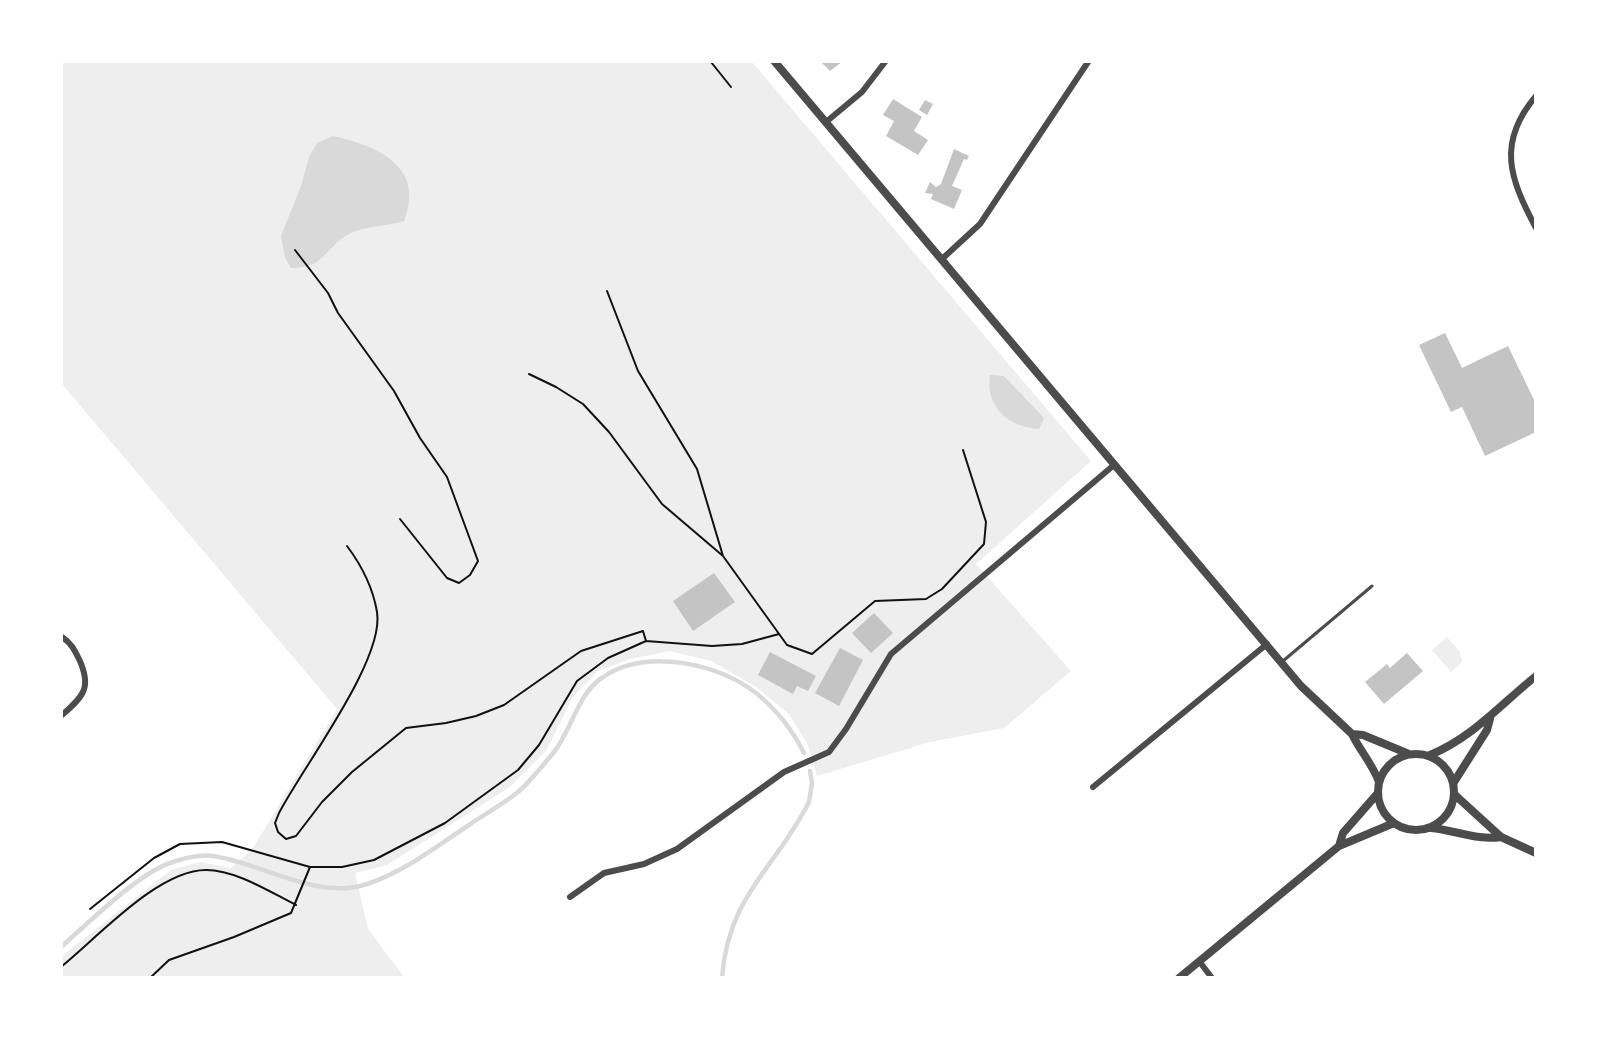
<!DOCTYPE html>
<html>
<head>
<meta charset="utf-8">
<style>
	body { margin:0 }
	#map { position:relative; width:1597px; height:1039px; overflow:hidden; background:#fff; font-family:Manrope,sans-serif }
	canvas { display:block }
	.frame { position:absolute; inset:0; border:63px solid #fff; pointer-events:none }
</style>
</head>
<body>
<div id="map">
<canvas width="1597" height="1039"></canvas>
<div class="frame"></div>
</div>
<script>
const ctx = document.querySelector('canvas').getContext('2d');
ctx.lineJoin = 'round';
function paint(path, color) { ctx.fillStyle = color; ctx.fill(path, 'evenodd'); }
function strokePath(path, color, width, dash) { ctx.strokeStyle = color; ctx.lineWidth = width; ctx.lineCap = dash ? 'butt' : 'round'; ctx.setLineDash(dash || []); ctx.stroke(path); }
paint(new Path2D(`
	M62,62h690l339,399 -115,103 95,107 -67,57 -74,14 -113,34 -9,-31 -19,-31 -33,-27 -45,-26 -41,-10 -40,8 -32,12 -25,26 -27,54 -36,36 -123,78 -32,8 13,56 36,48h-342v-21l109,-86 30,-8 30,6 22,-20 84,-139 -275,-325z
	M1447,637l13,15 2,10 -11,10 -19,-22z`), '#eee');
paint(new Path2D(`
	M333,136c44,10 93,30 71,85 -17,5 -40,5 -55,13 -24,13 -24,35 -58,34l-6,-10 -4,-22 20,-50 8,-29 8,-14z
	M990,375l14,1 40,42 -5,11c-31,-2 -54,-22 -49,-54z`), '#d9d9d9');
strokePath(new Path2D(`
	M62,946c28,-24 77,-74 111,-84 12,-4 27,-8 40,-6 49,7 104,45 154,28 37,-12 70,-38 102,-59 16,-11 34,-21 49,-33 13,-11 25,-27 36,-40 18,-23 24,-59 49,-75 43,-29 115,-14 153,16 21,17 36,36 48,60
	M722,978c6,-83 54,-110 87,-176l3,-19 -2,-12`), '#d9d9d9', 4.5);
paint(new Path2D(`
	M821,62h21l-12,9z
	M893,99l29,18 -8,14 14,9 -10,15 -32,-19 8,-15 -11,-6z
	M925,100l8,4 -6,11 -8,-5z
	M954,149l15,7 -2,4 -3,-1 -12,27 10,4 -8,19 -23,-10 2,-5 -8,-1 5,-11 6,5 5,-3z
	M1445,333l17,35 46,-22 28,58v28l-51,24 -23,-49 -11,5 -32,-67z
	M714,573l21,29 -42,29 -20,-30z
	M874,613l19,20 -22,20 -19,-20z
	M840,648l23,12 -24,46 -24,-13z
	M770,652l46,24 -8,15 -11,-5 -4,8 -35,-19z
	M1407,653l16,18 -39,33 -19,-22 22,-18 3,4z`), '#c4c4c4');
strokePath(new Path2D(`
	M711,62l20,25
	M295,250l33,43 10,20 56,78 26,47 27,39 31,84 -8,14 -11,8 -12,-5 -47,-59
	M607,291l31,80 59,98 26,87
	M529,374l27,13 27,17 26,28 53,72 61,52 64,89 25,9 63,-53 51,-2 16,-10 42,-45 2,-22 -23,-72
	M347,546c15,20 26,42 30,66 8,48 -75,156 -98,201l-4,10 3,9 8,7 10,-3 26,-34 30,-30 54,-44 40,-5 30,-7 28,-11 77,-54 62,-20 3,10
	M90,909l64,-51 26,-14 42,-2 88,25h32l32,-7 71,-37 73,-53 21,-25 38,-64 31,-23 38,-17 66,5 30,-2 37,-10
	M62,966c36,-29 96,-96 144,-96 30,0 64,22 90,35
	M150,978l19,-18 65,-23 57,-24 19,-46`), '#111', 2);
strokePath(new Path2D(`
	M1283,661l89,-75`), '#4c4c4c', 3);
strokePath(new Path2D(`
	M1536,96c-40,47 -26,83 0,132
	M826,122l36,-30 23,-30
	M942,259l38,-35 108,-162
	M62,637c9,6 12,12 17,22 13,28 5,37 -17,56
	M1093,787l174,-143
	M570,897l34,-24 40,-9 33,-15 107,-77 45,-20 17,-23 45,-75 223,-189
	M1199,961l13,17`), '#4c4c4c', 6);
strokePath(new Path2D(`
	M775,62l526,624 51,48c8,17 20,29 27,48
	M1352,734l11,1 46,19
	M1378 792a38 38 0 1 1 76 0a38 38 0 1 1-76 0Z
	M1430,755c42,-17 71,-51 106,-79
	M1454,782l33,-52 3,-11
	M1455,795l46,42 35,16
	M1431,828c23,2 48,13 70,9
	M1339,846l4,-13 35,-40
	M1179,978l160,-132 55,-23`), '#4c4c4c', 8);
</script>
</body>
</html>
